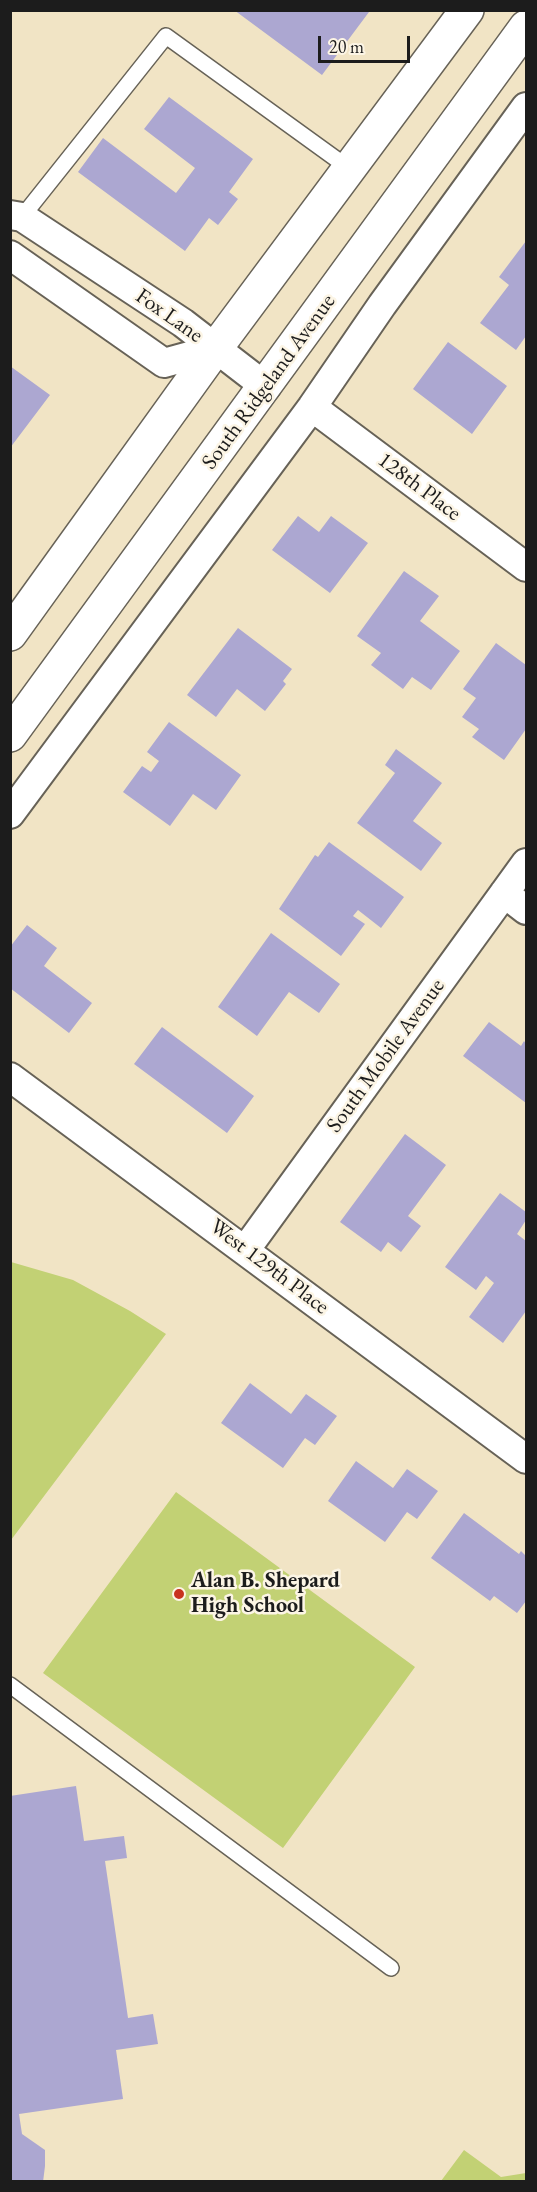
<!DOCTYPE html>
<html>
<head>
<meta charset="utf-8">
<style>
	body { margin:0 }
	#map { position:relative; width:537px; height:2192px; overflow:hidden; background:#f1e4c5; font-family:"EB Garamond",serif }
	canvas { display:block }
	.frame { position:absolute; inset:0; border:12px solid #1c1c1c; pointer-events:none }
	.scale { position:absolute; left:318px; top:36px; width:92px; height:27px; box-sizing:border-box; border:3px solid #1c1c1c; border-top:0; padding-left:8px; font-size:18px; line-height:21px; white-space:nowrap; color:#1c1c1c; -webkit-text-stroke:4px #fcf5e5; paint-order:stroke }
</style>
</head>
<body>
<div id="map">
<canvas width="537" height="2192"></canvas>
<div class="frame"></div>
<div class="scale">20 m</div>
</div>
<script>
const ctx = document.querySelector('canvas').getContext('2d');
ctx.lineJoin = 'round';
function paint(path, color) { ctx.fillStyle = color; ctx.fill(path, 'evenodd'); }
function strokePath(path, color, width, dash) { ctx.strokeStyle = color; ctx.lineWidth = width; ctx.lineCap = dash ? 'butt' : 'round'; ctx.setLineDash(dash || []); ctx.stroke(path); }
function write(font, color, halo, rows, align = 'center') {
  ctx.font = font + ' "EB Garamond",serif'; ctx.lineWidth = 5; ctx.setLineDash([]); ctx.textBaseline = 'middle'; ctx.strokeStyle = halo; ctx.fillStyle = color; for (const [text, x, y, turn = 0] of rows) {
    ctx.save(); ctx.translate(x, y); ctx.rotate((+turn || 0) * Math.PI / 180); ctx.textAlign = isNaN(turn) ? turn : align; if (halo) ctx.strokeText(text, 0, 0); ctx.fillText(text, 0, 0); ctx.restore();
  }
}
paint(new Path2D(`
	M11,1262l62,18 57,31 36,23 -155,206z
	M176,1492l239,175 -132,181 -240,-175z
	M464,2150l37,27 25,-4v8h-85z`), '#c2d174');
paint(new Path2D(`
	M234,10h133l2,2 -47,63z
	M169,97l84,62 -24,33 9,7 -20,26 -9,-7 -24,33 -107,-79 25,-34 73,55 19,-25 -51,-39z
	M526,241v95l-10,14 -36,-27 29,-38 -10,-8z
	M448,342l59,44 -35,48 -59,-45z
	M10,366l40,29 -40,53z
	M298,516l21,16 12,-16 37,27 -38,50 -58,-43z
	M404,571l35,25 -19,25 40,30 -29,39 -19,-13 -9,12 -32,-24 10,-12 -24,-17z
	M238,628l54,41 -9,12 3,3 -21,27 -28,-22 -21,28 -29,-22z
	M496,643l30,22v64l-22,31 -32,-23 7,-8 -17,-12 14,-19 -13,-9z
	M169,722l72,53 -25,35 -23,-16 -23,32 -47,-34 19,-26 9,6 8,-11 -12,-9z
	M396,749l46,34 -29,38 29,22 -21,28 -64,-48 38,-50 -10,-8z
	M329,842l75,55 -23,31 -23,-18 -5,6 12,8 -24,32 -62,-47 36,-54 3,2z
	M27,925l30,23 -13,18 48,37 -23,30 -59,-45v-41z
	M271,933l69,51 -21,29 -30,-21 -32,44 -39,-29z
	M489,1022l32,24 3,-5 2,3v59l-63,-47z
	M162,1027l92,69 -27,37 -93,-69z
	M405,1134l41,31 -38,51 13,10 -20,26 -13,-10 -7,10 -41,-30z
	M500,1193l26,19v8l-9,14 9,7v70l-23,32 -34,-26 25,-34 -8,-7 -10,14 -31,-23z
	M250,1383l41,31 15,-20 31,22 -22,29 -10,-7 -22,30 -62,-45z
	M356,1461l37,27 14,-19 31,22 -21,28 -10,-7 -22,30 -57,-41z
	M464,1513l55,41 2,-3 5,5v45l-9,12 -23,-17 -4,5 -59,-43z
	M76,1786l8,55 40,-5 3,22 -22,3 23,157 25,-4 5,30 -42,6 7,49 -104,15 3,20 23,16v16l-2,16h-33v-386z`), '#aca7d1');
const service = new Path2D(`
	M22,217l144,-181 184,133
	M10,1685l381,283`);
const minor = new Path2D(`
	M10,215l12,2 161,106 83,64
	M10,255l154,108 51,-14
	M312,407l214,160
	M10,814l302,-407 70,-102 144,-198
	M504,893l22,17
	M10,1077l516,382
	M246,1249l280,-386`);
const secondary = new Path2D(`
	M10,634l205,-285 252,-339
	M10,735l516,-708`);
strokePath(service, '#676257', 18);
strokePath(minor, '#676257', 32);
strokePath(secondary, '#676257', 36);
strokePath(service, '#fff', 15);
strokePath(minor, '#fff', 28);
strokePath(secondary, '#fff', 33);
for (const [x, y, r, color] of [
	[179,1594,6,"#c8321e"]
]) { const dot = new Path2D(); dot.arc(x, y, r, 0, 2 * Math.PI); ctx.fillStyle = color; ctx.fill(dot); strokePath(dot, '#fcf5e5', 2); }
write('22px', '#1c1c1c', '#fcf5e5', [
	["Fox Lane",169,316,35],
	["South Ridgeland Avenue",269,382,-54],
	["128th Place",419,487,37],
	["South Mobile Avenue",386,1056,-54],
	["West 129th Place",269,1267,37]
]);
write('bold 22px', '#1c1c1c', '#fcf5e5', [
	["Alan B. Shepard",191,1581],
	["High School",191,1606]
], 'left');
</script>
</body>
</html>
